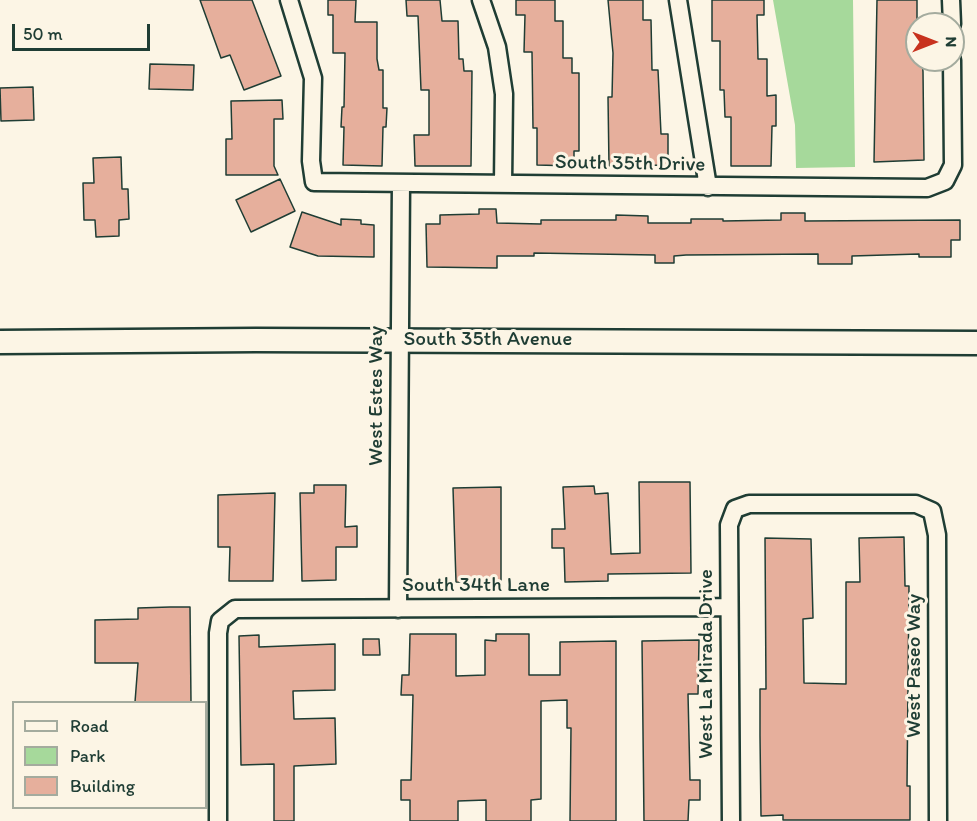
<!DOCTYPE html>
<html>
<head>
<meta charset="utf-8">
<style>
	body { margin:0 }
	#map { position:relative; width:977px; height:821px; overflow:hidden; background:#fcf5e5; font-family:Itim,sans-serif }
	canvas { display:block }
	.legend { position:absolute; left:12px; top:701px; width:195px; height:108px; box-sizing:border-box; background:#fcf5e5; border:2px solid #a4ab9e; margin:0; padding:8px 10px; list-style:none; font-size:18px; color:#1f3d34 }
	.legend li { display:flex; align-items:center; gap:12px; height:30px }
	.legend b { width:30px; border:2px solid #a4ab9e }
	.north { position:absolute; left:905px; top:12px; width:60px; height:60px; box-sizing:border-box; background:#fcf5e5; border:2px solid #a4ab9e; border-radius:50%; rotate:90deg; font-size:16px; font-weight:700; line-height:24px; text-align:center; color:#1f3d34 }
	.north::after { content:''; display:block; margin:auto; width:21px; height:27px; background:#c8321e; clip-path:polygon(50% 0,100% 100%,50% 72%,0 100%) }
	.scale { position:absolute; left:12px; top:24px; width:138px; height:27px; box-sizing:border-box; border:3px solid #1f3d34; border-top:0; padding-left:8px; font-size:18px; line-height:21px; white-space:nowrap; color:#1f3d34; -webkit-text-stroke:4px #fcf5e5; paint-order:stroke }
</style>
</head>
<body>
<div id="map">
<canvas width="977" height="821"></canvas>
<ul class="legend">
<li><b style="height:8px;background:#fcf5e5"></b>Road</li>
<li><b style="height:16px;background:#a6d99b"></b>Park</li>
<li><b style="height:16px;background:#e6af9c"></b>Building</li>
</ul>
<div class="north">N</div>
<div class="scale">50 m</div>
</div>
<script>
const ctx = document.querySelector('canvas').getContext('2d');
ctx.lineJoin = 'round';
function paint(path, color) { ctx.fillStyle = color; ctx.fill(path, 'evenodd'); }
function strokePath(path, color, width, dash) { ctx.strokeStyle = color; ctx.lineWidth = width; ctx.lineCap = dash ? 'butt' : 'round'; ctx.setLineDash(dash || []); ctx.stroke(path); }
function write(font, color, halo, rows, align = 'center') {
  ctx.font = font + ' Itim,sans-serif'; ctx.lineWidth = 6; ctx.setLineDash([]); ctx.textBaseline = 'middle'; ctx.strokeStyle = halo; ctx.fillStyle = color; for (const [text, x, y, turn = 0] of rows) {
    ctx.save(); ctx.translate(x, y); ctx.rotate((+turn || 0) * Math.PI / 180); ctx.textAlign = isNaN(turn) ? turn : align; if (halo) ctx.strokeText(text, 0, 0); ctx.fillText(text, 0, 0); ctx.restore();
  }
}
paint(new Path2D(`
	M773,0h80l2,167 -59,1 -1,-43z`), '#a6d99b');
const building = new Path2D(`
	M200,0h52l29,76 -37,14 -14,-35 -9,3z
	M328,0h28l-1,22h22v37l2,11h4v38h4l-1,19h-3l-1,39 -39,-1 1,-38h-3l1,-20h2l1,-54h-12v-38h-5z
	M406,0h34l2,21h16l1,38h4l1,12h8l-1,95h-56l-1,-31h15v-45h-8l-3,-74h-11z
	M516,0h39v21h8v37h9v15h7v78h-5v15l-37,-1v-37h-4l-1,-76h-8l1,-37h-9z
	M608,0h35v20h8l1,50h6l3,64h7v31l-59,1 -1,-69h4l1,-44z
	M712,0h52v15h-7l1,44h9v37l9,-1v31h-4l-1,40h-40v-49h-6l-1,-27h-4v-49h-8z
	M877,0h40v60h5l1,12 1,88 -50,2z
	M150,64l44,1 -1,25 -44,-1z
	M33,87l1,33 -33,1 -1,-33z
	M282,100l1,19h-9v47l4,9h-52v-36h6l-1,-38z
	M121,157l1,32h6l1,30 -10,1v16l-23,1 -1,-17h-11l-1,-37h11l-1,-25z
	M280,179l15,32 -44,21 -15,-32z
	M479,209h17l1,14 44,1v-4h75v-5l32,1v7h43v-4h32v2l58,-1v-7h24v8l155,-1v20h-9v17h-32v-3l-67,2v8h-34v-10l-132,1 -12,1v7h-19v-8l-121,-2v3h-37v12l-70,-1 -1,-43h14v-9l39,-1z
	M302,212l39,13v-6l20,1v4l13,1v32l-56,-1 -28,-9z
	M639,482h51l1,91 -83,1v7l-43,1 -1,-34h-12v-19h13l-2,-42 31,-1 1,8 13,-1 3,61 29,-1z
	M314,485h32l-1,42 12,-1v21h-21v33l-34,1 -2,-88h14z
	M501,487v96l-45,-1 -3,-94z
	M275,493l-2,88h-44l1,-34h-12v-52z
	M904,537l1,49h4l-2,200h3v34h-127v-5l-22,1 -1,-80v-47h6l-1,-151 46,1 2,79 -10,1 1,64 42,1v-102h14l-1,-44z
	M170,607h20l1,95h-56l3,-39h-43v-43l43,-1v-11z
	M410,634h46v42l29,-1v-35l11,1v-7h33v41h31v-33l56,-1v180h-46l1,-93h-4v-28l-26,1v98l-10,1v21h-45v-21l-28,1v20h-48v-21h-9v-20h10l2,-85h-12l1,-20h7z
	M259,635v12l76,-3v46l-42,1 1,28 41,-1 1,46 -42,2v55h-20v-57l-33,1 -2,-129z
	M363,639h16l1,16h-17z
	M699,640l-1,54h-10l2,86h10v20h-11l-1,21h-44l-2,-180z`);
paint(building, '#e6af9c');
strokePath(building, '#1f3d34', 1.5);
const street = new Path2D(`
	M289,0l24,78 -2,83 3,21 613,6 18,-7 8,-16 -1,-105
	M481,0l16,47 7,47 -1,90
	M678,0l30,187
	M951,0l1,24
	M398,609l3,-426
	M218,821v-188l2,-12 15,-12 493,-2
	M731,821l-2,-296 6,-16 14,-5h167l16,7 5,24 1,286`);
const secondary = new Path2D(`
	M0,342l256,-2 721,3`);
strokePath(street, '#1f3d34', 21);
strokePath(secondary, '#1f3d34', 27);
strokePath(street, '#fcf5e5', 16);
strokePath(secondary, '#fcf5e5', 22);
write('21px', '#1f3d34', '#fcf5e5', [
	["South 35th Drive",630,164,1],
	["South 35th Avenue",488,340],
	["West Estes Way",377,396,-90],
	["South 34th Lane",476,586],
	["West La Mirada Drive",707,664,-90],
	["West Paseo Way",915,666,-90]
]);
</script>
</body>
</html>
